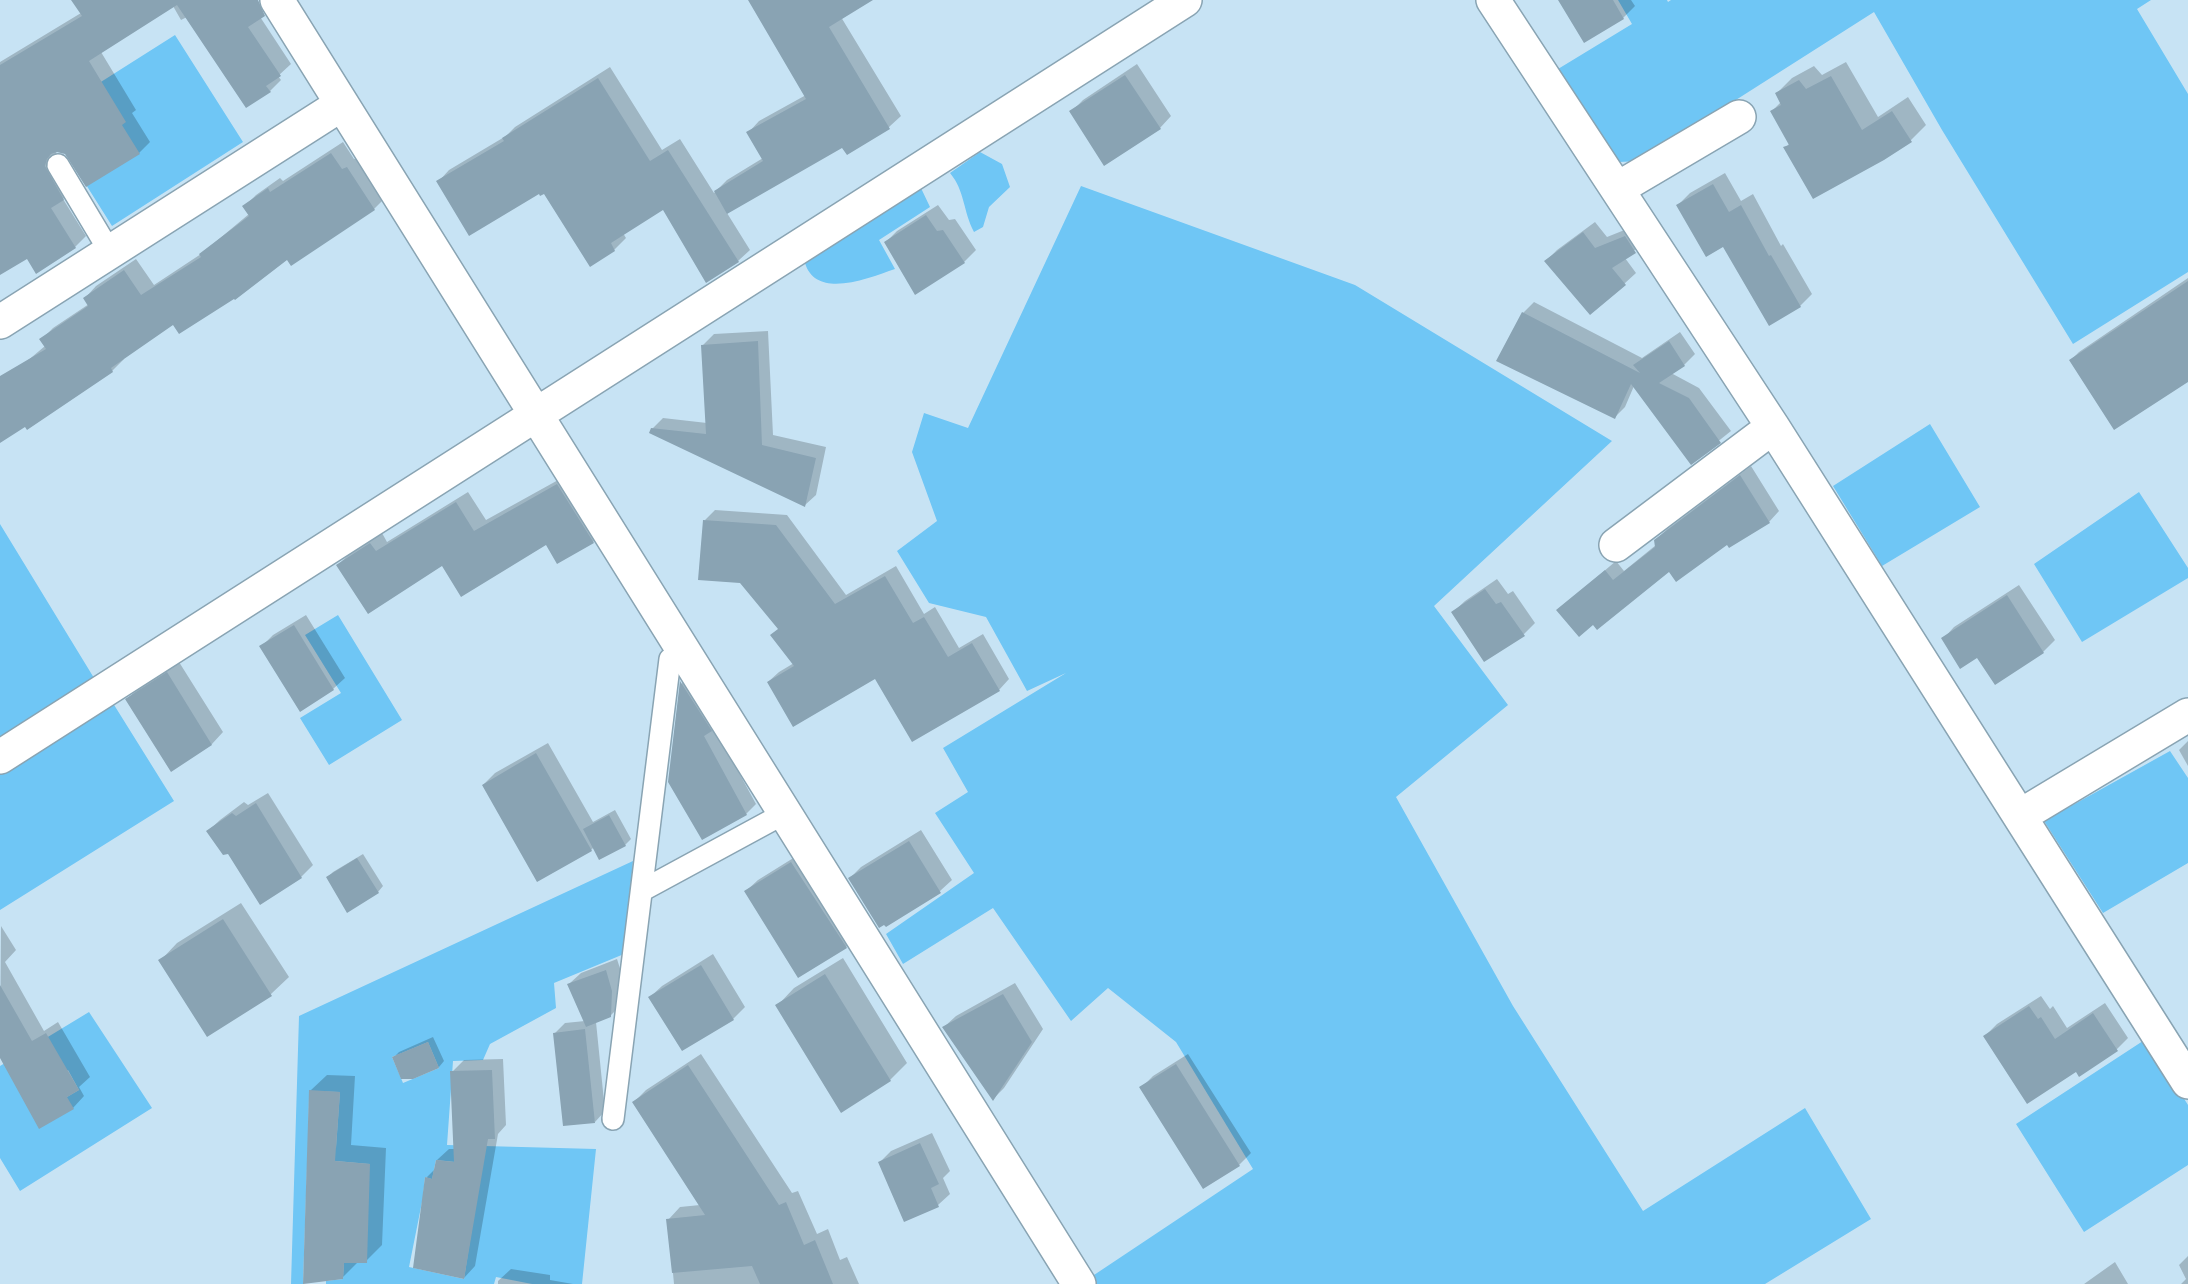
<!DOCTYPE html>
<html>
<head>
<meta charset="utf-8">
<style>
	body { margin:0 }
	canvas { display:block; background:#c7e3f4 }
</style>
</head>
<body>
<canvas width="2188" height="1284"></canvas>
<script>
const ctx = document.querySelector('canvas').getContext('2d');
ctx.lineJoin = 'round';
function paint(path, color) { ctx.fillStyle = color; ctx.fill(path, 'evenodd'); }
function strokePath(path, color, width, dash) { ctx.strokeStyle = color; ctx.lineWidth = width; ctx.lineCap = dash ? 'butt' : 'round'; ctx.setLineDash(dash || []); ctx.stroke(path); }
paint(new Path2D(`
	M1618,0h49l1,2 3,-2h480l-14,9 51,85v178l-115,72 -131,-214 -68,-118 -234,149 -21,1 -61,-93 74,-45z
	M175,35l68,107 -131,84 -68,-108z
	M980,152l22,12 8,23 -21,20 -6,20 -9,5c-11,-21 -9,-41 -24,-59z
	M920,186l10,21 -51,33 16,29c-26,9 -79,31 -90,-6z
	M1081,186l274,99 257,156 -178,165 74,99 -112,92 117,209 130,205 162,-103 66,111 -106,65h-673l-4,-5 165,-110 -77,-127 -68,-54 -37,33 -78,-113 -90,56 -17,-30 88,-61 -39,-60 33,-21 -25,-44 123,-75 -39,18 -41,-74 -57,-14 -32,-52 40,-30 -25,-69 12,-39 44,15z
	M1930,424l50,83 -98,59 -49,-80z
	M2139,492l49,76v10l-106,64 -48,-78z
	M0,524l94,154 -94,60z
	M338,615l64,105 -73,45 -29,-47 41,-25 -36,-58z
	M111,700l63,101 -174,109v-138z
	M2170,751l18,27v85l-85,50 -59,-92z
	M633,861l-9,93 -70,29 2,25 -66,36 -7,16 -30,1 -6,84 149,4 -14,135h-50l-36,-7 -2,7h-168v-3l17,-2 1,-16 26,-99 -45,-4 -18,6 -4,118h-12l8,-268zM428,1042l11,26 -36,15 -11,-26zM314,1091l26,1 -4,56 -28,-8 1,-43zM436,1160l40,4 -53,32 2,-19 7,2zM422,1202l52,13 -10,64 -55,-12z
	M89,1012l63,96 -132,83 -20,-33v-92zM68,1070l11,20 -12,7 -14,-19z
	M2146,1039l42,66v60l-104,67 -68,-108z`), '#6fc6f5');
paint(new Path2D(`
	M77,0h172l42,64 -13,12 3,4 -11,11 -83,-74 -6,3 -8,-14 -72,46 35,58 -4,3 18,29 -11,11 -83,-2 2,9 16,28 -11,11 23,37 -11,11 -48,10 -27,16v-211l81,-49z
	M750,0h115l-24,17 60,99 -12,11 -42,26 -4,-8 -116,68 23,37 -12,11 -75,-53 -40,25 3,5 -12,12 -24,15 -46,-73 -106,-10 11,-12 57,-34 9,-9 95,-60 52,83 18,-11 34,54 13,-13 36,-22 -15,-25 11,-12 47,-26z
	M1560,0h71l4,6 -12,12z
	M1846,62l32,55 30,-20 18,28 -15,15 -126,8 5,-5 -18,-32 9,-9 -4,-9 15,-15 22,-12 8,9z
	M1137,64l34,52 -11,12 -89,-16 12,-12z
	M343,142l11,17 5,-2 26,41 -11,11 -201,114 -50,35 1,1 -12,12 -86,-9 19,-16 -4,-6 12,-12 36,-24 -4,-6 11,-12 40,-27 18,26 47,-31 48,-40 -5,-7 12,-12 24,-17 3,3z
	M1725,173l16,28 12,-7 28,52 2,-2 29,50 -12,12 -30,18 -47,-79 -45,-40 12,-12z
	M938,205l11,15 6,-1 21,31 -12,12 -48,30 -30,-50 11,-11z
	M1595,222l12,15 30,-12 10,15 -22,18 11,15 -12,11 -78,-23 11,-11z
	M2188,278v63l-117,19 8,-8z
	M1534,302l108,56 38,-26 15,22 -11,11 -13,8 28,15 32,43 -40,32 -57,-77 -9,21 -10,10 -92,-104z
	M768,331l5,104 53,12 -10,48 -11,10 -153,-76 11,-11 44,5 -4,-78 11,-11z
	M1751,466l28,45 -10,11 -100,48 -76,53 -35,-13 58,-49 8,10 32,-26v-5l10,-10z
	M569,474l35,57 -11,11h-47l-104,22 -104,1 11,-11 33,-21 5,9 81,-50 18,28z
	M715,510l72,5 59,80 50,-29 28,48 11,-7 24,41 24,-14 26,45 -10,11 -123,-13 -108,5 11,-10 15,-9 -15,-35 -74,-108z
	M1497,579l11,15 5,-3 22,32 -11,11 -40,26 -31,-48 12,-11z
	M2019,585l36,55 -12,12 -66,4 -34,-17 11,-12z
	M306,615l39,63 -12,11 -72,-42 12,-12z
	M179,662l44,70 -11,12 -41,26 -44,-71 12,-11z
	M690,673l24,54 42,77 -10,10 -77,-32 13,-100z
	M2188,741v25l-9,-16z
	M548,743l45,79 22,-12 16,29 -6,6 -25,13 -6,-11 -3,3 -108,-65 12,-12z
	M268,793l45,72 -12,12 -93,-46 12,-11 24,-18 4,3z
	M921,830l31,50 -12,11 -54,33 -36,-46 11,-11z
	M803,852l55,83 -12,12 -100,-56 12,-11z
	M363,854l20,32 -5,6 -50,-15 5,-5z
	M241,903l48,74 -18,17 -63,41 -48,-74 17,-18z
	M1,926l15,24 -11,12 39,69 14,-9 32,55 -11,10 5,9 -11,12 -73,-53z
	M713,954l32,53 -12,12 -83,-22 12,-11z
	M843,958l64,105 -17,17 -113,-74 17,-18z
	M617,959l6,19 -1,26 -12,12 -14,6 9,89 -10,11 -40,-89 10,-10 20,-2 -16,-37 12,-11z
	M1015,983l28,46 -39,59 -11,11 -49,-72 12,-11z
	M2041,996l9,13 3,-3 14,22 38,-25 23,35 -11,11 -40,21 -92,-34 12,-12z
	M433,1037l11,24 -5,6 -26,11 -20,-20 6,-6z
	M701,1054l91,139 6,-2 19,43 11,-5 12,31 7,-3 12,27h-185l-6,-64 12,-13 20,-2 -66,-103 12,-12z
	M1188,1054l63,99 -12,12 -98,-77 12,-12z
	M503,1059l3,66 -8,9 -23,132 -11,12 -38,-100 9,-9 2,-9 12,-11h6l-3,-77 12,-12z
	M327,1075l28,1 -4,69 35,3 -4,97 -16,16h-7l-17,17 -32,-187z
	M932,1133l18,38 -7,7 7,16 -12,11 -59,-42 12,-12z
	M2188,1256v28h-7l5,-5 -7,-14z
	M2115,1262l13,22h-44z
	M511,1269l39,6v5l23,4h-75v-3z`), '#0003');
paint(new Path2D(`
	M71,0h187l7,16 -17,11 33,49 -15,10 5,6 -25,16 -69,-103 -88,56 37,61 -4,3 18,29 -54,33 -21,-33 -8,-2 -6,2 -4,5 -2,7 19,34 -13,8 25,40 -40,26 -9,-15 -27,16v-210l82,-49z
	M748,0h125l-44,27 61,102 -43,26 -5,-7 -115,66 -13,-23 49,-30 -17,-29 60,-33z
	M1558,0h55l11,19 -40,24z
	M1125,75l36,54 -57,37 -35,-55z
	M1831,76l31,54 30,-19 20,31 -28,18 -71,39 -30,-52 6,-2 -19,-34 11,-6 -6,-12 24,-13 7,9z
	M598,78l52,83 18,-11 71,112 -33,21 -43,-73 -52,33 4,8 -25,16 -46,-73 -4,2 -1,-2 -70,42 -33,-55 68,-40 -2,-3z
	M331,153l11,16 5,-2 28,43 -84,56 -4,-6 -52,40 -1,-1 -55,35 -6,-9 -62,43 2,4 -86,58 -2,-3 -25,16v-67l46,-27 -7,-10 49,-33 -5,-8 41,-28 17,25 60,-38 -2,-3 50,-38 -7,-10 26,-18 2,4z
	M1713,184l16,28 12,-7 28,51 2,-1 30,52 -32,19 -46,-79 -17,10 -30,-52z
	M926,215l11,16 6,-1 22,33 -50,32 -31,-53z
	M1583,232l12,16 30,-12 11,17 -24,15 14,17 -36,30 -46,-54z
	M2188,281v101l-74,48 -45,-70z
	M1522,312l118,61 -7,-8 36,-24 16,25 -26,17 30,15 32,45 -30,22 -60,-81 -16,35 -119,-58z
	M758,341l4,104 54,13 -11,49 -156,-74 2,-5 55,6 -5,-89z
	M1740,475l30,48 -41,25 -2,-3 -51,37 -7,-10 -72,58 -4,-5 -14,12 -23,-27 49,-40 8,10 42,-33 -1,-7z
	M557,484l37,59 -37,21 -11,-19 -85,52 -19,-31 -74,48 -32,-49 34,-22 6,8 80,-49 18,29z
	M703,520l73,5 59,79 50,-28 28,47 11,-6 24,40 24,-14 28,48 -88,51 -37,-63 -82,48 -26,-45 27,-16 -24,-31 8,-6 -38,-46 -42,-3z
	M1485,589l11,15 5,-2 24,34 -41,26 -33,-50z
	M2007,595l37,58 -49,32 -18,-27 -17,11 -19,-31z
	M294,625l40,65 -34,22 -41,-66z
	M167,672l45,73 -41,27 -46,-73z
	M680,681l32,50 -8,5 43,79 -45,25 -34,-58z
	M536,753l56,98 -55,31 -55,-97z
	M256,803l46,75 -42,27 -32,-51 -5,1 -17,-24 26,-18 4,3z
	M609,815l17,31 -27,14 -16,-31z
	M909,841l32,52 -55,34 -2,-2 -5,3 -31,-50z
	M357,858l22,35 -32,20 -21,-36z
	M791,862l56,86 -49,30 -54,-87z
	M223,919l49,77 -65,41 -49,-77z
	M701,965l33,55 -52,31 -34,-54z
	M606,970l6,21 -1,26 -25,10 -19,-43z
	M825,974l66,107 -50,32 -66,-108z
	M0,985l32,56 14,-8 33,57 -12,7 7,12 -35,20 -39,-71z
	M1003,994l29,48 -39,59 -51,-74z
	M2029,1006l9,13 3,-2 14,22 38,-26 25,38 -39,26 -3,-5 -49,32 -44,-68z
	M585,1029l10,94 -32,3 -10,-93z
	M428,1042l11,26 -26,11h-12l-9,-22z
	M1176,1064l64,102 -37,23 -64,-102z
	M688,1065l91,140 7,-3 18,43 11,-5 18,44h-73l-8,-18 -80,7 -6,-54 39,-4 -73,-113z
	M492,1070l3,69h-7l-24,140 -51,-11 12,-91 7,2 4,-19 18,2 -4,-91z
	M309,1090l31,2 -5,69 35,3 -3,99h-23l-1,16 -40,5z
	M920,1143l19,41 -8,4 8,19 -35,15 -26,-60z`), '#89a3b3');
const service = new Path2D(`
	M58,165l52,87
	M643,890l142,-77
	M613,1119l57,-460 14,-9`);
const minor = new Path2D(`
	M277,0l802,1284
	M1493,0l280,427 415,655
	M1617,189l122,-72
	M0,322l342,-218
	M1616,545l157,-118
	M0,757l1185,-757
	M2020,816l168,-101`);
strokePath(service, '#89a4b3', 24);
strokePath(minor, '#89a4b3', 36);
strokePath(service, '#fff', 21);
strokePath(minor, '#fff', 33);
</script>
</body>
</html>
